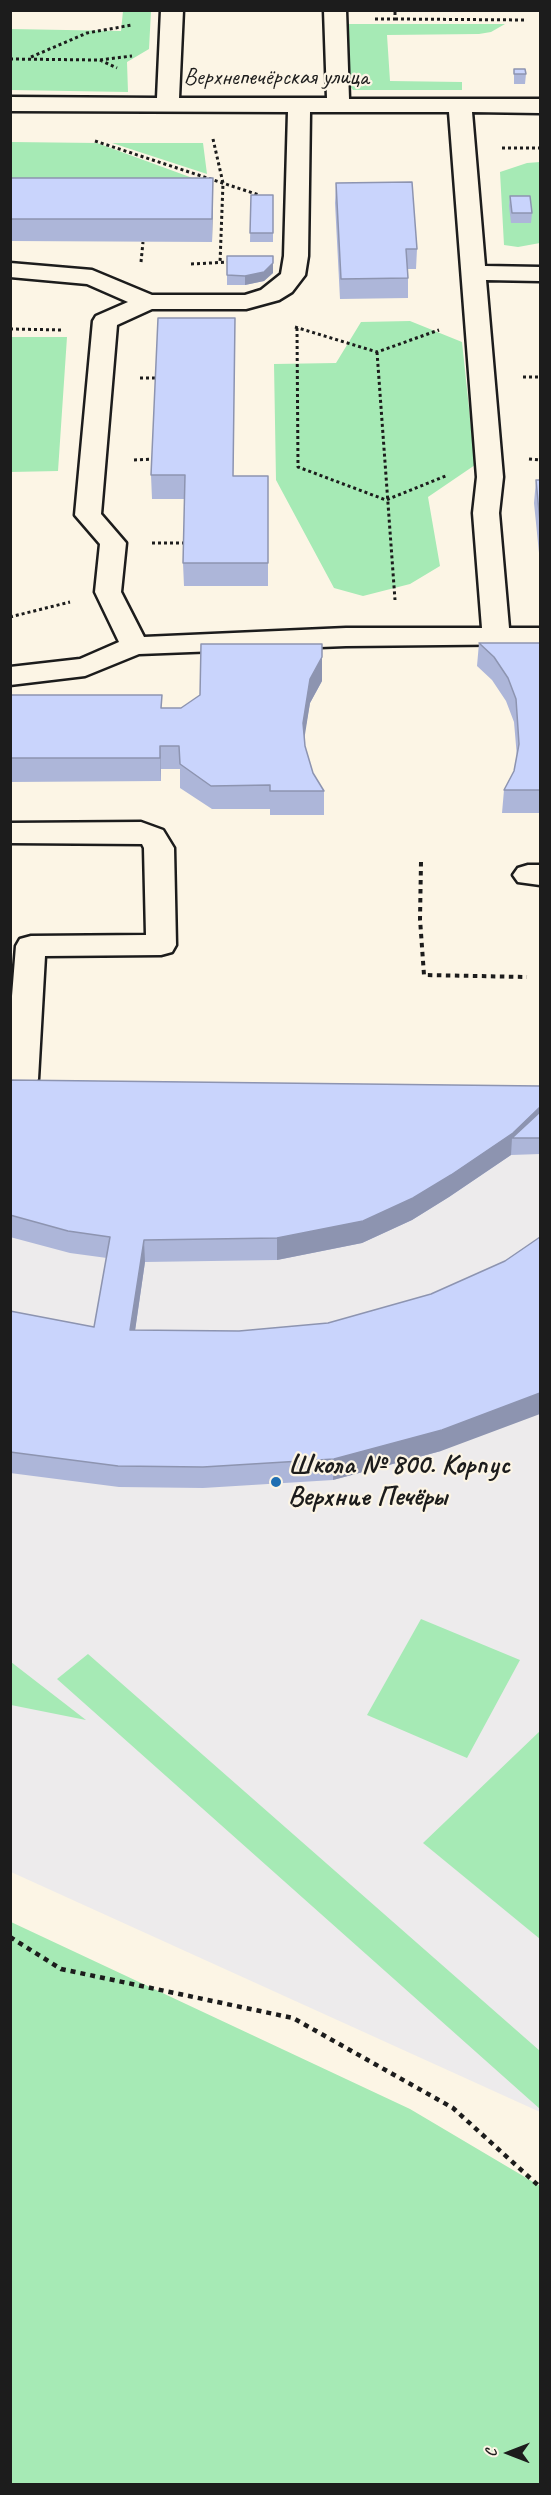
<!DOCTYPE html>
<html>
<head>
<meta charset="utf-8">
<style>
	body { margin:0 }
	#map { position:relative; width:551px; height:2495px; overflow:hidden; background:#fcf5e5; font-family:Caveat,sans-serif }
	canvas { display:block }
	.frame { position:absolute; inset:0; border:12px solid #1c1c1c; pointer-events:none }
	.north { position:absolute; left:479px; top:2423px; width:60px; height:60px; -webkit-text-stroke:4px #fcf5e5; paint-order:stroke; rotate:270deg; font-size:16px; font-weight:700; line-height:24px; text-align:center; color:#1c1c1c }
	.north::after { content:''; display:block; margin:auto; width:21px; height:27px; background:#1c1c1c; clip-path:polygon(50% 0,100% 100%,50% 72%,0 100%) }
</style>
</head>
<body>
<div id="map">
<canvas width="551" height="2495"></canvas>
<div class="frame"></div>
<div class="north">С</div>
</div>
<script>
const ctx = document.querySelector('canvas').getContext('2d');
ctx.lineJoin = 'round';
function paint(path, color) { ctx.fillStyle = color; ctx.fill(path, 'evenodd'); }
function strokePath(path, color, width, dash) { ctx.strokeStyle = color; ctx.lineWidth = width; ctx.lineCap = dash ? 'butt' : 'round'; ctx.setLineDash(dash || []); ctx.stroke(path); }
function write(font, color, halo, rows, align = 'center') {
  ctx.font = font + ' Caveat,sans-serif'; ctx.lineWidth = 4.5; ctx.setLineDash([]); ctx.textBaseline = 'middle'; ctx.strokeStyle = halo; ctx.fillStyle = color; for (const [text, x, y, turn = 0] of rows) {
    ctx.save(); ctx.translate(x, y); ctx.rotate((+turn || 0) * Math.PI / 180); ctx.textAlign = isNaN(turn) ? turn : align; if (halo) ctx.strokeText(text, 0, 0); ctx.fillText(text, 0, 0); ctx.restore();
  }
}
paint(new Path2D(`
	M11,1083l529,9v1020l-529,-240z`), '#edebec');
paint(new Path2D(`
	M123,11h28l-2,38 -22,13 1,30 -117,-2v-61l110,2z
	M348,24h157l-14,8 -12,2 -92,1 3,46 72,1v8h-109l-3,-4z
	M11,142l86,1 101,37 -187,16z
	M112,143h91l4,31z
	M540,162v81l-22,4 -14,-2 -4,-73 27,-9z
	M410,321l52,21 13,123 -47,32 12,69 -30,18 -47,12 -29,-8 -58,-108 -2,-116 62,-1 25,-41z
	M11,337h56l-9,134 -47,1z
	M421,1619l99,41 -53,98 -100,-43z
	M88,1654l452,397v58l-483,-430z
	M11,1662l75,58 -75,-15z
	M540,1731v208l-117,-96z
	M11,1922l399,187 130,77v298h-529z`), '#a6eab5');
const minor = new Path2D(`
	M161,10h22l-4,88h148l-3,-88h22l3,89h191v14l-68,-1 13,154 55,1v14l-54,-1 17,197 -4,36 10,115h31v16l-194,2 -207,8 -54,22 -75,9v-18l70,-8 39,-17 -24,-50 5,-48 -25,-29 18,-194 3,-5 32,-14 -41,-18 -77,-7v-14l82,7 60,25h93l16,-5 20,-16 3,-18 4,-144 -278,-1v-14l147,1zM310,112h139l28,365 -4,36 9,115h-136l-202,9 -23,-45 5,-49 -25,-29 16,-189 35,-16h94l33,-9 13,-8 13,-17 3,-19z
	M141,822l22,8 11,18 2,97 -4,7 -11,3 -116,1 -7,123 -5,8 -11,3 -11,-3 -1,-66 6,-75 4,-7 11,-3 115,-1 -2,-87 -2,-4 -132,-1v-20z
	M528,865h12v20l-22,-3 -5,-7 5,-7z`);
strokePath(minor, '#1c1c1c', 5);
strokePath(new Path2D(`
	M375,19h20v-9
	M395,19l132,1
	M31,57l56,-24 45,-8
	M10,59l89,1 33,-4
	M100,60l17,8
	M213,139l10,44 -3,80
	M95,141l164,54
	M502,148h38
	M141,262l2,-20
	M191,264l39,-2
	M295,327l82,25 62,-22
	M297,328l1,139 88,33 62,-25
	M10,329l54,1
	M377,352l18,248
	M523,377h17
	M140,378h17
	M529,459l11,1
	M134,460l20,-1
	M152,543h32
	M10,617l60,-15`), '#1c1c1c', 3, [3, 3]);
strokePath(new Path2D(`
	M421,862l-1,57 4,56 103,2`), '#1c1c1c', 4, [4.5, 4.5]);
strokePath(new Path2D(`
	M10,1937l51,32 232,49 160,90 87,79`), '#1c1c1c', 4.5, [5, 5]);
paint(minor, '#fcf5e5');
paint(new Path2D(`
	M514,69l12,5 -1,10h-11z
	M10,178l203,23 -1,41 -202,-1z
	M336,183l81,66 -1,20h-8v29l-68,1 -5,-96z
	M251,195h22v47h-23z
	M510,196l22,17 -1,10h-20l-2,-17z
	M227,256h46v17l-9,8 -19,4h-18z
	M235,318l-2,158h35v110h-84l-1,-23 2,-64h-33l-1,-24z
	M536,480h4v83l-6,-60z
	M479,643h61v170h-38l2,-23 10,-19 3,-14 -3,-35 -8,-21 -14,-21 -15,-14z
	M322,681l-12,22 -6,33 1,10 8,27 11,18v24h-54v-6h-58l-32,-21v-19h-19v12l-151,1v-87l152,13h19z
	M10,1080l530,6v68l-29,1 -62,42 -37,23 -50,23 -85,17 -132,2 -10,68 306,121 -108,29 -130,8 -84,-1 -109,-14v-162l84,16 13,-69 -37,-5 -60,-16z`), '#adb6d9');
paint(new Path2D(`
	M213,178v23l-1,41v-23z
	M273,263v10l-9,8 -19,4v-9z
	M322,657v24l-12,22 -7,44v-24l7,-44z
	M160,746l1,23v12l-1,-23z
	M540,1107v20l-28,11 -1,17 -62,42 -37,23 -50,23 -85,17v-22z
	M144,1240l1,22 -13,90 -2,-22z
	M540,1393v21l-99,37 -108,29 1,-21z`), '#8d94b0');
const building = new Path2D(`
	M514,69h11l1,5h-12z
	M10,178h203l-1,41h-202z
	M412,182l5,67h-11l2,29 -67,1 -5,-96z
	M251,195h22v38h-23z
	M510,196h20l2,17h-20z
	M227,256h46v7l-9,9 -19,4 -18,-1z
	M158,318h77l-2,158h35v87h-85l2,-88h-34z
	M536,480h4v42z
	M479,643h61v147h-36l10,-19 5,-27 -3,-45 -8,-21 -14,-21z
	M201,644h121v13l-12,22 -7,44 2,23 8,27 11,18h-54v-6l-59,1 -31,-22 -1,-18h-19v12h-150v-63h152l-1,13h20l19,-13z
	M10,1080l530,6v21l-27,26 -62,42 -38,23 -50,23 -86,17 -133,2 -14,90 109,1 89,-8 103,-29 74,-33 35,-24v156l-98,37 -108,29 -131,8 -85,-1 -108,-14v-141l84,16 16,-90 -42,-6 -58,-16z
	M540,1112v26h-28z`);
paint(building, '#c9d4fc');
strokePath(building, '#8d94b0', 1.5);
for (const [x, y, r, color] of [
	[276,1482,6,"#1f6fb2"]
]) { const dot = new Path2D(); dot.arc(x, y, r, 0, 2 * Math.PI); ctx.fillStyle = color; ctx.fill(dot); strokePath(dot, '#fcf5e5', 2); }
write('24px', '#1c1c1c', '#fcf5e5', [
	["Верхнепечёрская улица",276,78]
]);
write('bold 28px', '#1c1c1c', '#fcf5e5', [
	["Школа № 800. Корпус",288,1466],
	["Верхние Печёры",288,1498]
], 'left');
</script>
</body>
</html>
